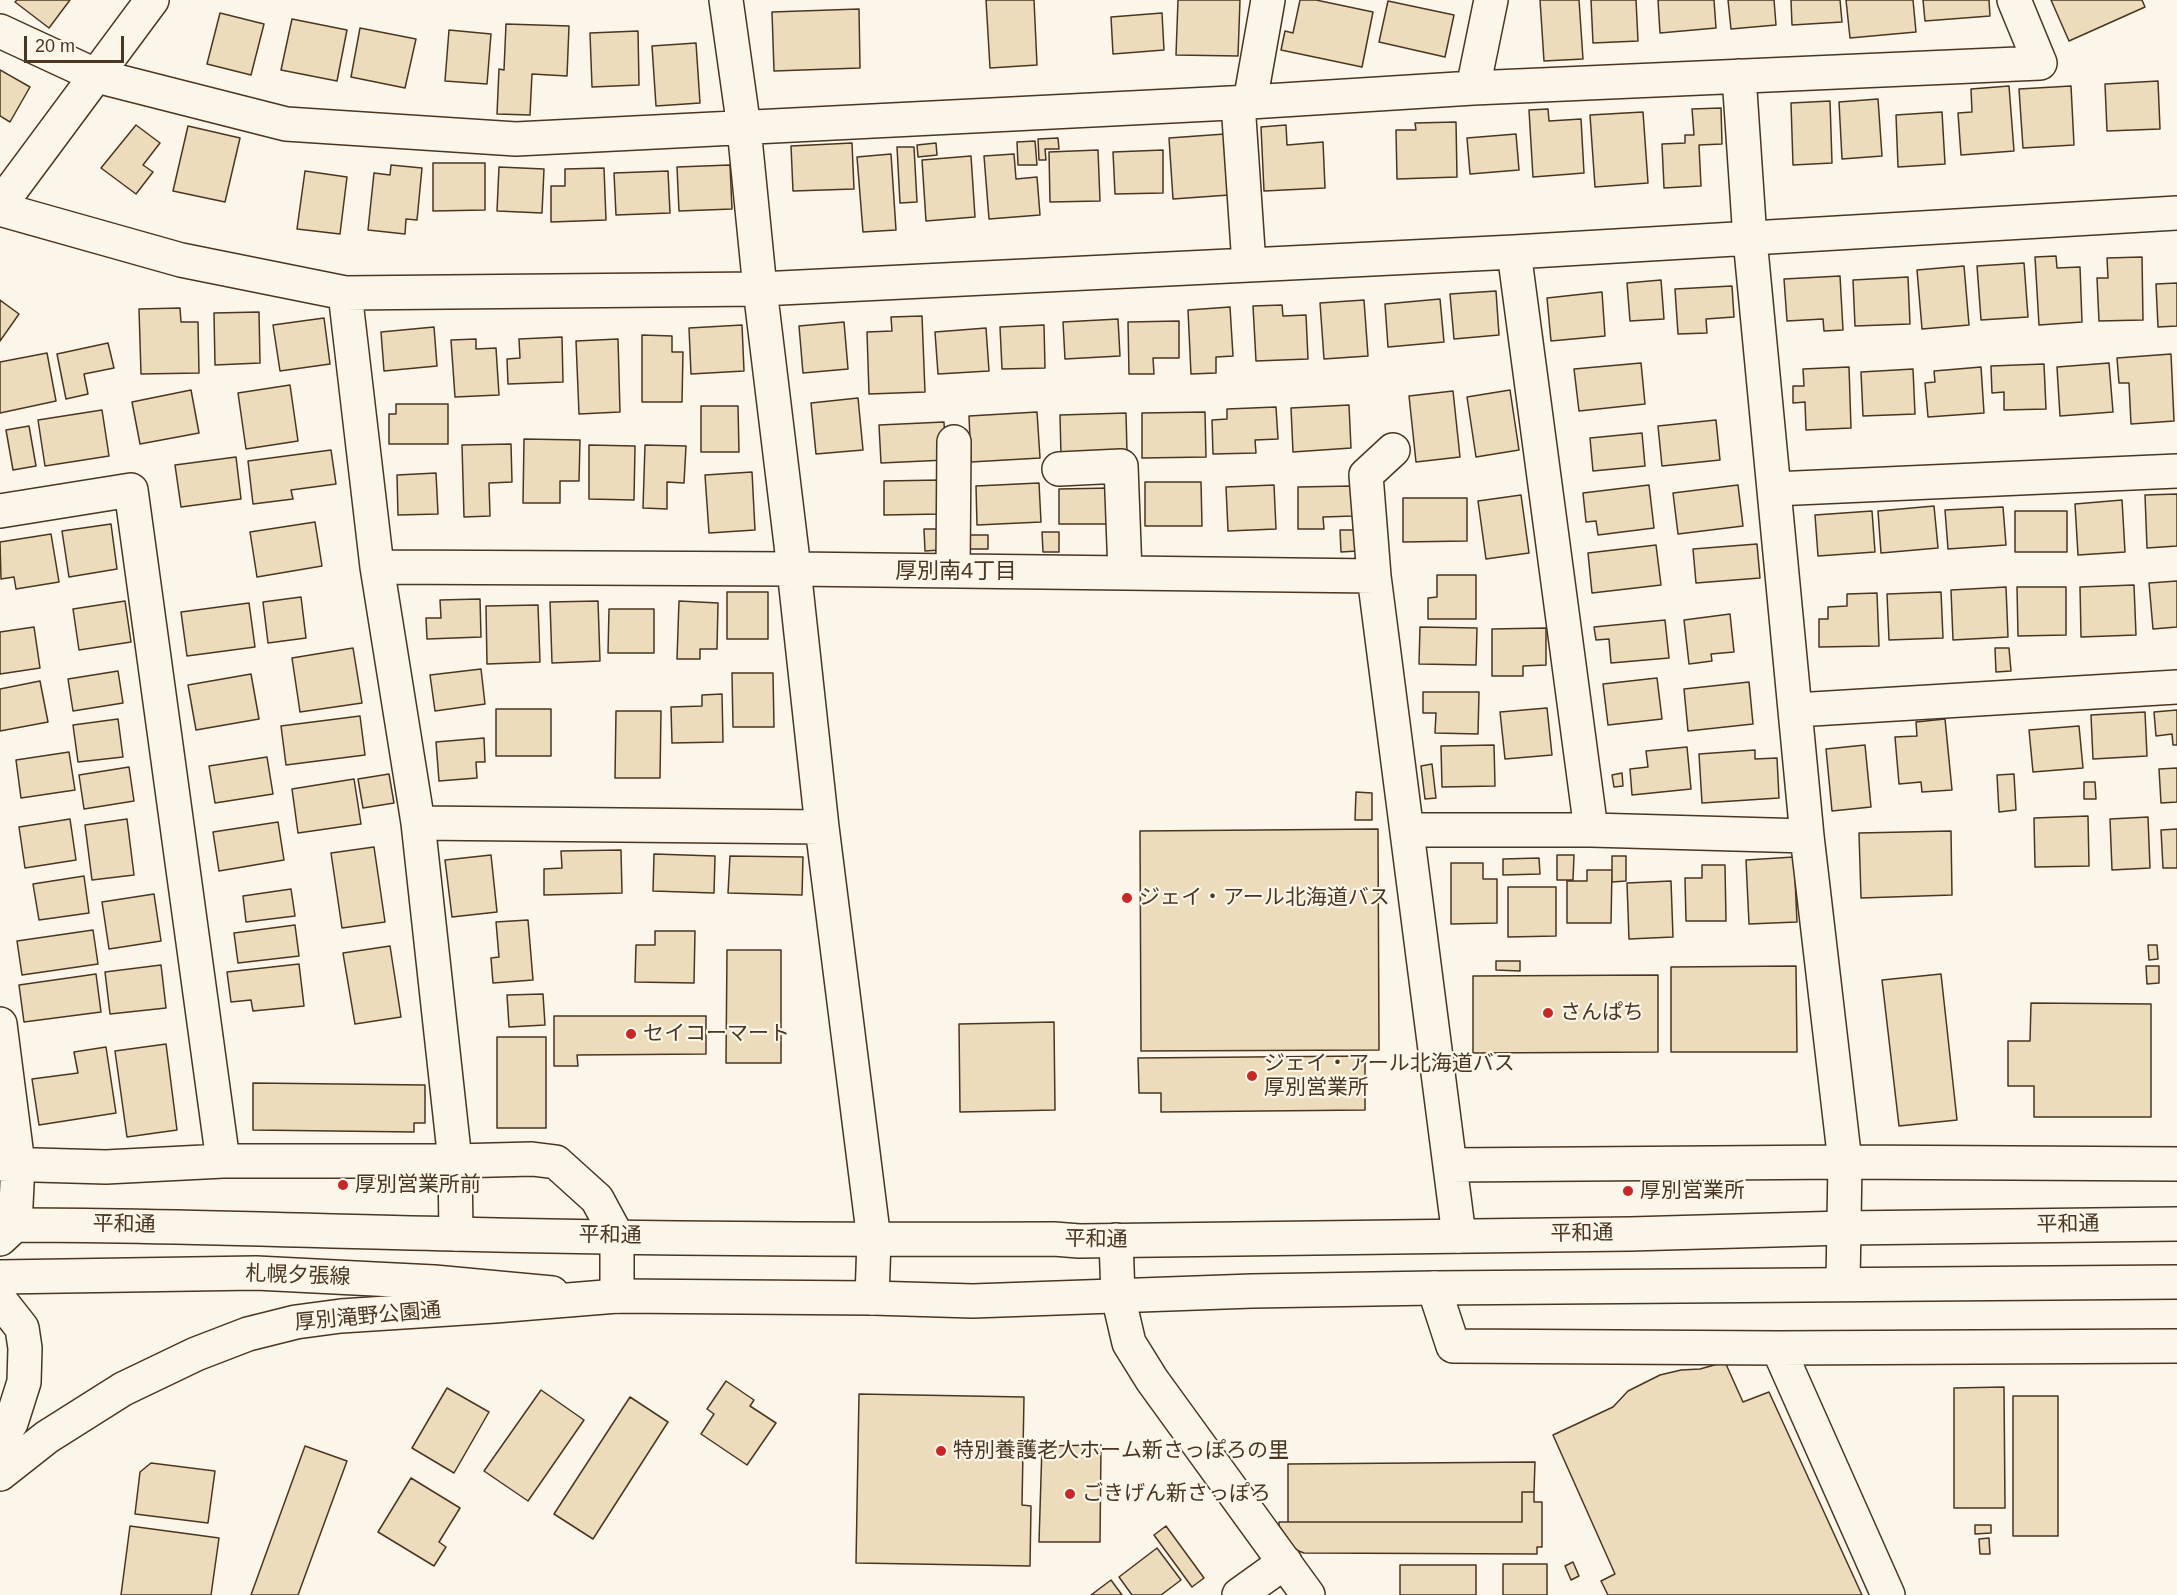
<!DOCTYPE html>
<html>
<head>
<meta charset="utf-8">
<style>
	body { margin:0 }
	#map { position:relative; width:2177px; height:1595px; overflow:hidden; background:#fbf6e9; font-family:Helvetica,sans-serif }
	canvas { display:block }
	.scale { position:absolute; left:24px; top:36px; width:100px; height:27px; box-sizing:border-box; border:3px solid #4a3520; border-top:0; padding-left:8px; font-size:18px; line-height:21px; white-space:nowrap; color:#4a3520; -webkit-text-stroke:4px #fbf6e9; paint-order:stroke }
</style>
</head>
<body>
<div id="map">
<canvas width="2177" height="1595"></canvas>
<div class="scale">20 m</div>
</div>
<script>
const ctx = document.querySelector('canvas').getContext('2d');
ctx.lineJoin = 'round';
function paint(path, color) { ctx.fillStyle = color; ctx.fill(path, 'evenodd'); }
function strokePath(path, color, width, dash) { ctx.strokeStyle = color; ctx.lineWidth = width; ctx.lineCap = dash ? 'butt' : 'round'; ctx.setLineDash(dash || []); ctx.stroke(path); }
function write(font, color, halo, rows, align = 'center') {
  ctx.font = font + ' Helvetica,"Noto Sans JP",sans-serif'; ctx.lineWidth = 4.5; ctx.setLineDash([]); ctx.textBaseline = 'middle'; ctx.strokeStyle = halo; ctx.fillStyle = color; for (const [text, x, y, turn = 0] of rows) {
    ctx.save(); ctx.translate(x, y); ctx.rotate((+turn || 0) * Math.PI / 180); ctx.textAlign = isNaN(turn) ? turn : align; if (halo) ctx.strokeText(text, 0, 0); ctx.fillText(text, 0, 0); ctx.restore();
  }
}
const building = new Path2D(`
	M17,0h53l-21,28 -34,-26z
	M986,0h48l3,65 -47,3z
	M1178,0h62l-2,56 -62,-1z
	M1300,0h16l57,12 -11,55 -81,-17 4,-19 8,2z
	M1540,0h39l4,59 -39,2z
	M1591,0h45l2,41 -45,2z
	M1658,0h56l2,28 -56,5z
	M1728,0h46l2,25 -45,4z
	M1791,0h49l2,22 -50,3z
	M1846,0h67l3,32 -66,6z
	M1923,0h66l1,16 -65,5z
	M2051,0h91l3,7 -76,34z
	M1388,1l66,14 -9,42 -66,-15z
	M859,9l1,59 -86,3 -2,-59z
	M220,13l44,11 -13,51 -44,-11z
	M1162,13l2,37 -51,4 -2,-37z
	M292,19l55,11 -10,51 -56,-11z
	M506,24l63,2 -2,50 -35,-2 -2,41 -33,-1 2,-45 5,1z
	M360,28l56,11 -11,49 -54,-11z
	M449,30l42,4 -4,50 -42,-3z
	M638,31l1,54 -47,2 -2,-54z
	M696,43l4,60 -44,3 -4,-60z
	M0,70l30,17 -20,35 -10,-6z
	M2158,81l2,48 -53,2 -2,-47z
	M2009,86l5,65 -53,4 -3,-42 14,-1 -1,-23z
	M2071,86l3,59 -51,3 -4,-59z
	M1878,99l4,57 -40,3 -3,-57z
	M1830,101l2,62 -39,2 -2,-62z
	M1721,108l1,36 -23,1 2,41 -37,2 -2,-44 23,-1v-8h9l-2,-26z
	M1548,109l1,12 32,-2 3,54 -51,4 -4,-67z
	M1643,112l5,71 -53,4 -5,-72z
	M1942,112l3,52 -47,3 -2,-52z
	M1456,122l1,55 -60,2 -1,-49h20l-1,-7z
	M136,125l24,18 -17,22 10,7 -17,22 -35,-26z
	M1286,125l1,20 36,-3 2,46 -61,3 -3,-64z
	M188,126l52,12 -15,64 -52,-11z
	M1225,134l4,61 -56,4 -4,-61z
	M1516,134l3,36 -49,4 -3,-36z
	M1058,138l1,11h-14l1,11h-7l-1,-21z
	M1035,141l2,24h-19l-1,-23z
	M852,143l2,46 -61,2 -2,-45z
	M936,143l1,12 -19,2 -1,-12z
	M897,147h17l3,55 -17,1z
	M1098,150l2,51 -50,1 -1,-50z
	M1163,150v43l-48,1 -2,-42z
	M891,154l5,76 -33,2 -6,-75z
	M1014,154l2,25 21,-2 3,38 -51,4 -5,-63z
	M971,156l4,61 -49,4 -4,-61z
	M433,163h52v47l-52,1z
	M391,165l31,3 -5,52 -11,-1 -1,15 -37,-4 6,-57 16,2z
	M730,165l2,44 -53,2 -2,-44z
	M499,167l45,2 -2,44 -45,-2z
	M604,168l2,52 -55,2v-36h14v-17z
	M305,171l42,6 -7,57 -43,-5z
	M668,171l2,42 -54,2 -2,-42z
	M2056,256l1,12 23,-1 2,55 -43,3 -4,-68z
	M2142,257l1,63 -44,1 -2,-43h11l-1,-20z
	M2024,263l4,54 -47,3 -4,-54z
	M1964,266l5,59 -47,4 -5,-59z
	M1840,276l3,54 -19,1 -1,-12 -36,2 -3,-42z
	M1908,277l2,47 -55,2 -2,-46z
	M1661,280l3,39 -34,2 -3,-38z
	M2177,283v43l-19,1 -2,-43z
	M1732,286l2,31 -28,2 1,14 -29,1 -3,-45z
	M1496,291l3,44 -45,4 -4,-45z
	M1602,292l3,44 -54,5 -4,-43z
	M1440,299l4,43 -56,5 -3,-43z
	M0,300l19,14 -19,27z
	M1364,300l4,56 -44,3 -4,-56z
	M1282,305l1,11 23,-1 2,44 -52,2 -3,-55z
	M1230,307l3,49 -17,1v16l-25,1 -3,-64z
	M180,308l1,14h17l1,51 -58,1 -2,-65z
	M259,312l1,51 -45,2 -1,-52z
	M922,316l3,76 -56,2 -2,-62 25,-1 -1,-14z
	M324,318l6,46 -50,7 -7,-46z
	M1118,319l2,37 -55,3 -2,-37z
	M1179,321v37h-26l1,16h-25l-1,-52z
	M844,322l4,47 -45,4 -4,-47z
	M742,325l2,46 -53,3 -2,-46z
	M1044,325l1,43 -43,1 -2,-42z
	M434,327l3,39 -53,5 -3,-39z
	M986,328l3,43 -51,3 -3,-42z
	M642,335l30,1v16h11l-1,50h-40z
	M562,337l1,45 -55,2 -1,-25 13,-1 -1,-19z
	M476,339v10l20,-1 3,47 -44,2 -4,-57z
	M618,339l2,73 -41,2 -3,-73z
	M108,343l6,25 -30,6 4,20 -22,5 -9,-45z
	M47,353l9,48 -56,12v-51z
	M2171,354l3,67 -43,3 -2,-41h-10l-2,-25z
	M1641,363l4,41 -66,7 -5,-42z
	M2109,363l4,49 -53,4 -3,-49z
	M2044,364l2,45 -42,1v-18l-12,1 -1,-27z
	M1849,367l2,61 -45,2 -1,-28 -12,1v-17h11l-1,-17z
	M1981,367l3,46 -56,4 -3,-34 10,-1 -1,-11z
	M1913,369l2,45 -52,2 -2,-44z
	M290,385l8,56 -52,8 -8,-56z
	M191,390l8,43 -59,11 -8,-42z
	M1510,390l9,60 -43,7 -9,-60z
	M1453,391l7,66 -44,5 -7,-66z
	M858,398l5,52 -47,4 -5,-51z
	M396,404h52v40h-59v-30h7z
	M1349,405l2,43 -58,4 -2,-44z
	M701,406h37l1,46h-38z
	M1276,407l2,32 -23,1 1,13 -43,1 -1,-34 15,-1v-10z
	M102,410l7,46 -64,10 -7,-46z
	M1037,412l3,46 -69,4 -2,-46z
	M1205,412l1,45 -64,1v-45z
	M1126,413l1,40 -66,3 -1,-41z
	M1716,420l4,40 -58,6 -4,-40z
	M944,422l2,38 -65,3 -2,-38z
	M29,426l7,40 -23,4 -7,-40z
	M1642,433l3,33 -52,5 -3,-33z
	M524,439l56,1 -1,41h-19v22h-37z
	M511,444l1,38 -23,1 1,33 -26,1 -2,-72z
	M589,445l46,1 -1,54 -45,-1z
	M645,445l41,1 -2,37 -17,-1v27l-24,-1z
	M331,450l5,34 -45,6 2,9 -40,5 -5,-43z
	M236,457l5,42 -60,8 -6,-42z
	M752,472l3,58 -46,3 -4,-58z
	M436,473l2,41 -40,1 -1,-40z
	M941,480v34l-57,1v-34z
	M1145,482h56l1,44h-57z
	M1039,483l2,39 -64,3 -1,-39z
	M1274,485l2,44 -48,2 -2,-44z
	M1649,485l5,43 -56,7 -2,-14 -10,1 -3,-29z
	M1738,485l5,41 -65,8 -5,-41z
	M1353,486l1,30 -31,1 1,12h-26v-42z
	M1111,488l1,36h-53v-35z
	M2177,494v52l-30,2 -2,-53z
	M1521,495l8,58 -43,6 -8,-58z
	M1403,498h64v43l-64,1z
	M2122,500l3,52 -47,3 -3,-51z
	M1934,506l4,42 -57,5 -3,-42z
	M2003,507l3,38 -58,4 -3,-39z
	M1872,511l3,41 -57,4 -3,-41z
	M2015,511h52v41h-52z
	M315,522l7,44 -65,11 -7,-45z
	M111,524l6,45 -48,8 -7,-46z
	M924,529h16v21l-15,1z
	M1340,530h16l1,21 -16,1z
	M1042,532h17v20h-16z
	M51,534l8,48 -43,7 -2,-12 -13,2 -1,-37z
	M969,535h19v14h-19z
	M1757,544l3,34 -64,5 -3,-34z
	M1656,545l5,40 -69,8 -4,-40z
	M1437,575h39v44h-48v-21l9,-1z
	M2177,581v46l-24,2 -4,-46z
	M2134,585l2,50 -55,2 -1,-50z
	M2006,587l2,50 -55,3 -2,-50z
	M2017,587h49v48l-48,1z
	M727,592h41v47h-41z
	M1941,592l2,46 -54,2 -2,-46z
	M1877,593l2,53 -60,1v-28h9v-12l19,-1v-12z
	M301,597l5,41 -38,5 -5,-41z
	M480,599l1,38 -54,2 -1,-21h15l-1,-18z
	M125,601l6,41 -52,8 -6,-41z
	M598,601l2,60 -48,2 -2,-61z
	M679,601l39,2 -1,46h-17v10h-23z
	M249,603l6,44 -68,9 -6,-44z
	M538,605l2,57 -53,2 -1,-58z
	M609,609h45v44h-46z
	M1730,614l4,38 -23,2 1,7 -23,3 -5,-44z
	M1665,620l4,38 -58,5 -2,-24 -13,1 -2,-13z
	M34,627l6,41 -40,6v-42z
	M1420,627l57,1 -1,37 -57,-1z
	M1546,628v37l-23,1v10h-31v-47z
	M353,648l9,55 -62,9 -8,-54z
	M1995,648h14l2,23 -15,1z
	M481,669l4,35 -50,7 -5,-36z
	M118,671l5,32 -50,8 -5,-32z
	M732,673h41l1,54h-41z
	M251,674l8,45 -63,11 -8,-45z
	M1657,678l5,41 -54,6 -5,-41z
	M40,681l8,41 -48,9v-42z
	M1749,682l4,42 -65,7 -4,-42z
	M1423,692h56l-1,42 -43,-1 1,-20h-13z
	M722,694l1,48 -51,1 -1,-36 31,-1v-11z
	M1547,708l5,47 -47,4 -5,-47z
	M496,709h55v47h-55z
	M2177,710v35h-4l-1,-11 -16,2 -2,-24z
	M616,711h45l-1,67h-45z
	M2145,712l2,44 -54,3 -2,-44z
	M360,716l5,39 -79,10 -5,-39z
	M118,719l5,38 -45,5 -5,-37z
	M1945,719l7,71 -30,2 -1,-10 -22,2 -4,-47 22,-1 -1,-14z
	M2079,726l4,42 -50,4 -4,-42z
	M484,738l1,24h-9l1,16 -38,3 -3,-39z
	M1494,745l1,41 -53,1 -1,-41z
	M1865,745l6,62 -39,4 -6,-62z
	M1687,747l4,42 -59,6 -2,-26 18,-2 -2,-16z
	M1755,750v9l22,-1 2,40 -77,5 -3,-49z
	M69,752l6,38 -54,8 -5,-38z
	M267,757l6,37 -58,9 -6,-37z
	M1432,764l4,34 -11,1 -4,-33z
	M129,767l5,34 -50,8 -5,-34z
	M2177,768v34l-16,1 -2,-34z
	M1622,773l1,13 -9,1 -2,-12z
	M389,774l5,29 -31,5 -5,-29z
	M2014,774l2,36 -17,2 -2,-37z
	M354,779l7,45 -63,9 -6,-44z
	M2084,782h11l1,17h-12z
	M1356,792l16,1v27h-17z
	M2088,816l1,50 -54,1 -1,-49z
	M2148,817l2,51 -38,2 -2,-51z
	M70,819l6,41 -51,8 -6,-41z
	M127,819l7,56 -42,5 -7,-55z
	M278,822l6,38 -65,11 -6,-39z
	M1378,829l1,221 -238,1 -1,-220z
	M2177,829v39h-14l-2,-38z
	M1951,831l1,64 -91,3 -2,-65z
	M374,847l11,75 -43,6 -11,-75z
	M621,850l1,43 -78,2v-26l18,-1 -1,-17z
	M654,854l61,2 -1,37 -61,-2z
	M491,855l6,57 -45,5 -7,-57z
	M1557,855h17l-1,25h-16z
	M730,856l73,1 -1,38 -74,-2z
	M1612,856h14v25l-14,1z
	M1794,857l3,65 -48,2 -3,-64z
	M1539,858l1,16 -37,1v-16z
	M1451,863h32v16h14v44l-46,1z
	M1702,865h23l1,56h-40l-1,-43h17z
	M1587,870h25l-1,53h-44v-42h20z
	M84,876l5,37 -50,7 -6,-36z
	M1671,881l2,56 -44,2 -2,-56z
	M1508,887h48v49l-48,1z
	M291,889l4,27 -49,6 -3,-26z
	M154,894l7,47 -52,8 -7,-47z
	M528,920l5,60 -40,3 -2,-25 8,-1 -3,-35z
	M295,925l4,31 -61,7 -4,-30z
	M93,930l5,34 -76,11 -5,-34z
	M655,931h40l-1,52 -59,-1 1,-37h19z
	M2148,945h9l1,14 -9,1z
	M390,946l11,71 -46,7 -12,-71z
	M727,950h54v113h-55z
	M1496,961h24v10l-24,-1z
	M299,964l5,42 -51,5 -2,-11 -20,2 -4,-30z
	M161,965l5,43 -56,6 -5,-42z
	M1796,966l1,86h-126v-85z
	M2146,966h13v17l-12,1z
	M96,974l5,38 -77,10 -5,-37z
	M1941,974l16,146 -58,6 -17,-146z
	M1658,975v77l-185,1v-77z
	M543,994l2,31 -36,2 -2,-32z
	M2031,1003l120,1v113h-117v-31h-26v-45h22z
	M554,1016h152v38l-129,1 1,11h-24z
	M1054,1022l1,88 -95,2 -1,-88z
	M497,1037h49v91h-49z
	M166,1044l11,86 -50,7 -12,-86z
	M106,1047l10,66 -77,12 -7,-46 46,-6 -4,-21z
	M1365,1056v54l-204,2v-19h-22l-1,-35z
	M253,1083l172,2v38h-11v9l-161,-2z
	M1725,1362l18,40 26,-10 93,203h-254l-7,-14 14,-7 -62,-139 60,-28 15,-16 32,-16 21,-5 19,-1z
	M726,1381l28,19 -4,6 26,17 -29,42 -46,-31 13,-20 -7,-5z
	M2004,1387l1,121h-51v-120z
	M447,1388l42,24 -35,61 -42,-25z
	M541,1390l43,30 -56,81 -44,-30z
	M859,1394l165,3 -2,108 9,1 -1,60 -174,-3z
	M2013,1396h45v140h-45z
	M630,1397l38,25 -75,117 -39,-25z
	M1101,1445l-1,97h-61l3,-96z
	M305,1446l42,15 -49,134h-47z
	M1535,1462l-1,30h-12v30h-234v-58z
	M151,1463l64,8 -7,52 -73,-9 5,-42z
	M411,1478l49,30 -21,34 7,5 -12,19 -56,-34z
	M1522,1492h12v10h8v45h-5v7l-233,-1 -8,-3 -17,-24v-4h243z
	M1975,1525h16v8l-16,1z
	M130,1526l89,12 -8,57h-90z
	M1166,1526l38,52 -12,9 -38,-52z
	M1989,1538l1,16h-10l-1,-15z
	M1157,1548l24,32 -20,15h-29l-13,-18z
	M1573,1562l6,14 -8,4 -6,-14z
	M1503,1564h44v31h-44z
	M1400,1565h76v30h-76z
	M1111,1580l11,15h-31z`);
paint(building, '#ecdcbc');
strokePath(building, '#4a3520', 1.5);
const minor = new Path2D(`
	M726,0l18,128 16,161 34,280 28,258 52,413 -2,58
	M0,31l97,45 189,48 230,15 734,-37 223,-14 567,-25 -26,-63
	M1739,76l11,163 57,597 38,326 -2,121
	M1473,88l18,-88
	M1250,102l18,-102
	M1238,103l11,162
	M0,205l152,-205
	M0,209l181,51 164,33 415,-4 754,-37 663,-39
	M1514,252l77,578
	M345,293l32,274 41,256 37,338 1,73
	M1059,469l62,-3 4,107
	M1774,489l403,-18
	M0,511l131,-21 92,671
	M377,567l417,2 580,7 85,660
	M953,571l1,-129
	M1374,576l-8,-101 27,-25
	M1796,710l381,-23
	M418,823l404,4
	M1408,830h183l216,6
	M0,1024l18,140 -3,61
	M0,1164l106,3 117,-6h232l77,-2 24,3 41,37 20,37v60
	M1450,1165l395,-3 332,2
	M1116,1240l2,56 11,47 23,37 156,215
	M1434,1288l19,58 325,2 110,247
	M1778,1348l399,-2
	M1239,1595l46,-33`);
const major = new Path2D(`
	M0,1277l256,-4 178,9 118,11`);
const highway = new Path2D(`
	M0,1239l15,-14c147,0 293,6 439,9 200,5 400,6 600,5l25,2 551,-7 214,-6 333,-4
	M0,1300l22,28 3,20 -1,34 -13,41 -11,16
	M0,1474l47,-37 76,-48 73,-35 52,-20 48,-12 45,-6 154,-10 122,-10 255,2 101,3 279,-10 182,-3 743,-6`);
strokePath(minor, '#4a3520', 36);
strokePath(major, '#4a3520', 36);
strokePath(highway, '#4a3520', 36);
strokePath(minor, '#fbf6e9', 33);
strokePath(major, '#fbf6e9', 33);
strokePath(highway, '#fbf6e9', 33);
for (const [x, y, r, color] of [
	[1127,898,6,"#c62828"],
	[1548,1013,6,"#c62828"],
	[631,1034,6,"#c62828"],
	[1252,1076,6,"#c62828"],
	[343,1185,6,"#c62828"],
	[1628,1191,6,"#c62828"],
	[941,1451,6,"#c62828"],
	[1070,1494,6,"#c62828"]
]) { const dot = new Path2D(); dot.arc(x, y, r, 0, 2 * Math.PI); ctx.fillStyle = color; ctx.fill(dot); strokePath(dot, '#fbf6e9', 2); }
write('21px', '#4a3520', '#fbf6e9', [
	["ジェイ・アール北海道バス",1139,898],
	["さんぱち",1560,1013],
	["セイコーマート",643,1034],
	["ジェイ・アール北海道バス",1264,1064],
	["厚別営業所",1264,1088],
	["厚別営業所前",355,1185],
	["厚別営業所",1640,1191],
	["特別養護老人ホーム新さっぽろの里",953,1451],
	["ごきげん新さっぽろ",1082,1494]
], 'left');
write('21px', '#4a3520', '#fbf6e9', [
	["平和通",124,1225,1],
	["平和通",2068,1225,-1],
	["平和通",1582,1234,-1],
	["平和通",610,1236,1],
	["平和通",1096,1240,1],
	["札幌夕張線",298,1276,2],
	["厚別滝野公園通",368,1317,-5]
]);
write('22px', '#4a3520', '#fbf6e9', [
	["厚別南4丁目",956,572]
]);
</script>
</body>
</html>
